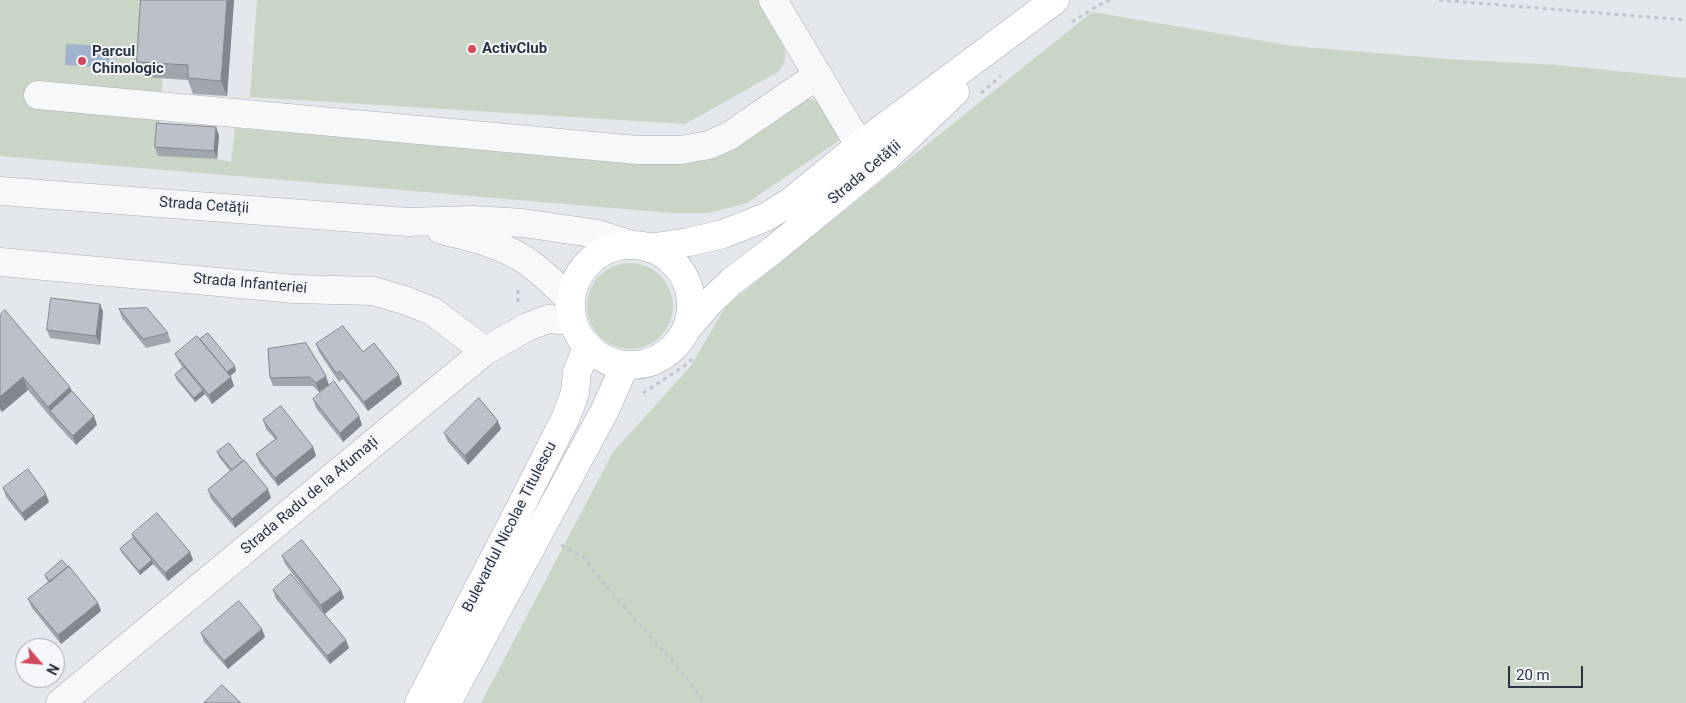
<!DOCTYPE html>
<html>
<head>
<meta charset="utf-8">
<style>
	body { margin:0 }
	#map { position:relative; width:1686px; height:703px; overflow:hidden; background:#e4e7ec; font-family:Roboto,sans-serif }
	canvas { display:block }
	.north { position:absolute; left:15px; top:638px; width:50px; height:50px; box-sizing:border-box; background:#f4f6f9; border:1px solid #a4a8b1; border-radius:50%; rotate:117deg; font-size:14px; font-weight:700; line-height:20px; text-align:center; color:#2b3445 }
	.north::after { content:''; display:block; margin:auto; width:18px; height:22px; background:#d1495b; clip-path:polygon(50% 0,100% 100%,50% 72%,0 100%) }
	.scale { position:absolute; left:1508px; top:666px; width:75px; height:22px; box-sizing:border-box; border:2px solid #2b3445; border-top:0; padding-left:6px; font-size:15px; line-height:18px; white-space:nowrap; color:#2b3445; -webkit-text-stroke:4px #f4f6f9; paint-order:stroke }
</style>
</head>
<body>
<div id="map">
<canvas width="1686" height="703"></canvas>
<div class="north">N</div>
<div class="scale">20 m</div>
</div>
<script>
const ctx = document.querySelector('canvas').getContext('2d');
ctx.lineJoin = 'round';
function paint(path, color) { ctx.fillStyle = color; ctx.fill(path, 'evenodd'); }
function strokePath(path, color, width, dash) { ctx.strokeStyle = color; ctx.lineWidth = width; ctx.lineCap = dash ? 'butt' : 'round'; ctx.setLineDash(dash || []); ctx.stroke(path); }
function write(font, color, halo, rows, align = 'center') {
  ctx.font = font + ' Roboto,sans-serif'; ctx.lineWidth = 4; ctx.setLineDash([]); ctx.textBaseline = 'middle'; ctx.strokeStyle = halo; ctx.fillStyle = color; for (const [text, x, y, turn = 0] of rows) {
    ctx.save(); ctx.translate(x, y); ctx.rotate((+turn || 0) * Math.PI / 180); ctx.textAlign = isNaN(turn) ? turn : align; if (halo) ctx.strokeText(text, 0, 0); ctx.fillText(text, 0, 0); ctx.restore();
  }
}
paint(new Path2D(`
	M0,0h166l-6,132 57,27 14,3 4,-34 403,35 161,-63 13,-1 12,5 25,30 -102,69 -38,10h-37l-672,-57z
	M257,0h501c10,16 33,42 26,62 -1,3 -4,7 -6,10l-93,52 -435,-27z
	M1092,12l201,34 155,13 110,6 128,13v625h-1205l132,-251 77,-85 36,-61z
	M587 306a43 43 0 1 1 86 0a43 43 0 1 1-86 0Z`), '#c9d6c5');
paint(new Path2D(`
	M66,44l44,2 -1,22 -44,-3z`), '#9fb4cc');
const minor = new Path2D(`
	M773,0l81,136c5,12 6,20 2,33
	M38,95l599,55h44l28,-5 20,-9 89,-61
	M0,191l408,31 65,-2 50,3 75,11 34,11
	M441,230c29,7 62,14 87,32 16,12 30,25 43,39
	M0,262l294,27 79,2 31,9 28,11 53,40
	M60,703l425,-352 42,-24 21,-8 25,2`);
const major = new Path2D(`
	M571 305a60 60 0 1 1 120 0a60 60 0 1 1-120 0Z
	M648,248l41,-6 34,-8 43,-17 24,-15 69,-56 196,-146
	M685,331l24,-28 23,-22 41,-31 115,-94 67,-64
	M419,703l98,-189 49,-97 9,-24 2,-21 11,-26
	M447,703l158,-293 20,-45`);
strokePath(minor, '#a9aeb7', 29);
strokePath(major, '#a3abb8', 29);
strokePath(new Path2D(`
	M1439,0l247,20
	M1072,22l25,-16 13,-6
	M981,93l20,-17
	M518,302v-13
	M643,393l44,-29 8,-8
	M561,545l22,12 29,36 75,85 17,25`), '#c2c5cb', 3, [4, 4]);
strokePath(minor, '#f7f8fa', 28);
strokePath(major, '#fff', 28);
paint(new Path2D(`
	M234,0l-7,96 -34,-2 -5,-14 -45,-3 -6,-15z
	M216,127l3,9 -2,23 -59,-3 -3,-9z
	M100,304l3,8 -3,33 -50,-7 -3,-8z
	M119,309l49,24 3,9 -25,6 -24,-30z
	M0,315l72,76 22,25 3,9 -21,20 -23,-25 -25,-30 -26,22 -2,-2z
	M200,339l36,32 -6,5 4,10 -22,18 -7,-10 -10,8 -19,-23 -1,-4 8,-7 -4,-6 -4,-8z
	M316,344l47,8 39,32 -34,27 -25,-32 -4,3 -20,-30z
	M268,349l61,36 -10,7 -6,-6h-40l-3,-8z
	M313,399l46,17 3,9 -19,17 -27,-34z
	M263,420l50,27 3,9 -38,30 -19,-24 -3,-8 19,-15 -9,-10z
	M501,429l-33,36 -20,-23 -4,-9z
	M217,452l54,46 -36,30 -24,-29 -3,-9 22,-19 -11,-14z
	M3,488l46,14 -24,19 -19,-24z
	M132,534l58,18 3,8 -25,21 -15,-17 -13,11 -18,-22 -2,-4 13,-11z
	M282,556l59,34 3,8 -19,16 24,34 -19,16 -54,-65 -3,-9 41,11 -29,-37z
	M45,575l53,28 3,8 -40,33 -29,-36 -4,-9 21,-17 -3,-3z
	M201,633l64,4 -37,32 -24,-27z`), '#a1a5ae');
paint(new Path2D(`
	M227,0h7l-7,96 -6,-15z
	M216,127l3,9 -2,23 -3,-8z
	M100,304l3,8 -3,33 -4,-9z
	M235,366l1,5 -8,7 -2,-5z
	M399,375l3,9 -34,27 -4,-9z
	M326,376l3,9 -10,7 -3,-9z
	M23,377l5,13 -26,22 -2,-4v-11z
	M231,377l3,9 -22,18 -3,-9z
	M70,387l5,12 -25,12 -2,-4z
	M203,390l2,4 -10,8 -1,-4z
	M94,416l3,9 -21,20 -3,-9z
	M359,416l3,9 -19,17 -3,-9z
	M498,421l3,8 -33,36 -3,-9z
	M313,447l3,9 -38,30 -3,-8z
	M268,489l3,9 -36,30 -3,-9z
	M46,494l3,8 -24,19 -3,-8z
	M190,552l3,8 -25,21 -3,-8z
	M152,560l1,4 -13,11 -1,-4z
	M341,590l3,8 -20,16 -3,-9z
	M98,603l3,8 -40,33 -3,-9z
	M262,629l3,8 -37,32 -4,-8z
	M346,640l3,8 -19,16 -3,-8z`), '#83868d');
const building = new Path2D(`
	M141,0h86l-6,81 -33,-3v-13l-51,-3z
	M157,123l59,4 -2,24 -59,-4z
	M51,298l49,6 -4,32 -49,-6z
	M147,308l21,25 -25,6 -24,-30z
	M5,310l65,77 -22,20 -25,-30 -23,20v-82z
	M343,326l20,26 11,-9 25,32 -35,27 -24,-31 -4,2 -20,-29z
	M208,333l27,33 -8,6 -27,-33z
	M197,336l34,41 -22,18 -34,-41z
	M306,343l20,33 -10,7 -6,-6 -40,1 -2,-29z
	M184,367l19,23 -9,8 -19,-23z
	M334,381l25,35 -19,17 -27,-34z
	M72,391l22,25 -21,20 -23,-25z
	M479,398l19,23 -33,35 -21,-23z
	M281,406l32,41 -38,31 -19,-24 21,-16 -14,-18z
	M229,443l14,18 -11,9 -15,-18z
	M244,460l24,29 -36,30 -24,-29z
	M28,469l18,25 -24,19 -19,-25z
	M157,513l33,39 -25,21 -33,-39z
	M133,538l19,22 -13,11 -19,-22z
	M302,540l39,50 -20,15 -39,-49z
	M62,560l6,7 -18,15 -5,-7z
	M69,566l29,37 -40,32 -30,-36z
	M291,574l55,66 -19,16 -54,-66z
	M239,601l23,28 -38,32 -23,-28z
	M222,685l19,18h-37z`);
paint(building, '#bbc0ca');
strokePath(building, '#83868d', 1);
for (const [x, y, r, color] of [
	[472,49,5,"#d1495b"],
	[82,61,5,"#d1495b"]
]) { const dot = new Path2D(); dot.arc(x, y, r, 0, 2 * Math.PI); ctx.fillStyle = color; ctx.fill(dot); strokePath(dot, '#f4f6f9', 2); }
write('bold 15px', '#2b3445', '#f4f6f9', [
	["ActivClub",482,49],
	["Parcul",92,52],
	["Chinologic",92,69]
], 'left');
write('15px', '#2b3445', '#f4f6f9', [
	["Strada Cetății",865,173,-40],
	["Strada Cetății",204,206,4],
	["Strada Infanteriei",250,284,5],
	["Strada Radu de la Afumați",310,496,-40],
	["Bulevardul Nicolae Titulescu",510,527,-63]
]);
</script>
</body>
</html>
